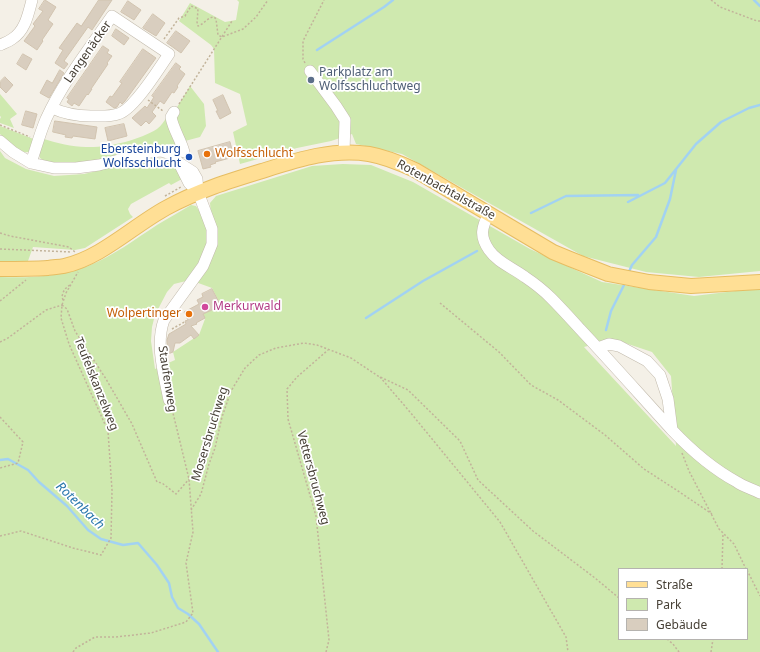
<!DOCTYPE html>
<html>
<head>
<meta charset="utf-8">
<style>
	body { margin:0 }
	#map { position:relative; width:760px; height:652px; overflow:hidden; background:#f4f0e7; font-family:"Noto Sans",sans-serif }
	canvas { display:block }
	.legend { position:absolute; left:618px; top:568px; width:130px; height:72px; box-sizing:border-box; background:#fff; border:1px solid #b5b3af; margin:0; padding:5px 7px; list-style:none; font-size:12px; color:#474036 }
	.legend li { display:flex; align-items:center; gap:8px; height:20px }
	.legend b { width:20px; border:1px solid #b5b3af }
</style>
</head>
<body>
<div id="map">
<canvas width="760" height="652"></canvas>
<ul class="legend">
<li><b style="height:5px;background:#ffdf95"></b>Straße</li>
<li><b style="height:11px;background:#cfe9af"></b>Park</li>
<li><b style="height:11px;background:#d9cebf"></b>Gebäude</li>
</ul>
</div>
<script>
const ctx = document.querySelector('canvas').getContext('2d');
ctx.lineJoin = 'round';
function paint(path, color) { ctx.fillStyle = color; ctx.fill(path, 'evenodd'); }
function strokePath(path, color, width, dash) { ctx.strokeStyle = color; ctx.lineWidth = width; ctx.lineCap = dash ? 'butt' : 'round'; ctx.setLineDash(dash || []); ctx.stroke(path); }
function write(font, color, halo, rows, align = 'center') {
  ctx.font = font + ' "Noto Sans",sans-serif'; ctx.lineWidth = 3.5; ctx.setLineDash([]); ctx.textBaseline = 'middle'; ctx.strokeStyle = halo; ctx.fillStyle = color; for (const [text, x, y, turn = 0] of rows) {
    ctx.save(); ctx.translate(x, y); ctx.rotate((+turn || 0) * Math.PI / 180); ctx.textAlign = isNaN(turn) ? turn : align; if (halo) ctx.strokeText(text, 0, 0); ctx.fillText(text, 0, 0); ctx.restore();
  }
}
paint(new Path2D(`
	M237,0h523v271l-61,6 -53,-5 -63,-16 -181,-102 -46,-10 -4,-10 -21,7 -34,7 -57,16 -7,-32 14,-7 -7,-31 -25,-11 -1,-34 -3,-4 -32,-24 11,-18 35,19 11,-2 3,-18z
	M190,86l14,18 2,22 -6,11 -15,4 -14,-24z
	M0,94l17,20 -7,5 4,9 -14,-5v-4l1,-2 -1,-1z
	M167,117l13,32 -13,-4h-8c-14,3 -29,7 -43,10 -22,6 -56,17 -76,3l-1,-6 5,-13c13,4 28,8 42,8 22,1 53,-7 71,-18 4,-3 7,-8 10,-12z
	M0,126l36,14c-1,3 -2,7 -4,9 -8,11 -26,-9 -32,-15z
	M0,151l5,7 21,11 28,7 30,-2 68,-16 13,1 12,9 5,11 -11,6 -2,-2 -38,21 -3,5 2,5 3,3 -48,31 -10,2 -42,-3 -5,14h-28z
	M343,164l28,1 42,17 117,67 72,33 92,14 66,-8v364h-760v-375c30,1 60,0 88,-11 25,-10 46,-26 69,-41 11,-7 23,-13 34,-20l5,1 6,9 9,-1 -1,-11 6,-7 96,-30zM190,280l22,8 9,18 -18,8 2,5 -6,16 -26,17 2,8 -20,9 -4,-28 1,-14 3,-12 12,-23 7,-8zM613,339l39,13 19,24 5,70 -92,-99zM619,569h128v70h-128z`), '#cfe9af');
strokePath(new Path2D(`
	M754,0l6,6
	M317,50l67,-43 9,-7
	M628,202l37,-19 31,-39 25,-22 28,-14 11,-3
	M531,213l35,-17 72,-1
	M628,274l4,-9 24,-28 14,-38 6,-29
	M366,318l57,-37 54,-30
	M606,330l5,-19 14,-28
	M0,460l8,-1 20,11 11,12 28,24 21,24 13,9 22,6 15,-2 19,22 12,18 3,14 6,11 10,6 11,10 19,28`), '#a2d2f2', 2.5);
const building = new Path2D(`
	M45,0l11,7 -8,13 5,4 -11,16 1,1 -6,9 -13,-9 11,-15 -2,-2 10,-13 -4,-2z
	M99,0h13l-20,30 -4,-3 -24,34 4,3 -4,5 -9,-6 8,-13 -4,-2 18,-25 4,3z
	M128,1l13,9 -7,10 -13,-8z
	M153,14l12,9 -9,13 -13,-8z
	M116,29l13,9 -5,7 -12,-9z
	M176,31l14,10 -9,12 -14,-10z
	M103,46l6,4 -2,3 5,3 -5,7 1,1 -17,25h1l-4,6 -1,-1 -8,12 -5,-3 -2,3 -5,-4 2,-3 -2,-1z
	M143,49l13,9 -31,43 -3,3 -2,-2 -3,5 -3,1 -8,-6 4,-6 2,1 10,-14 -2,-1z
	M23,54l9,5 -6,11 -9,-6z
	M176,63l5,4 -2,2 6,5 -8,12 1,1 -4,6 -2,-1 -8,12 -4,-3 -8,11 4,4 -7,8 -3,-3 -5,5 -9,-8 13,-12 2,2 7,-11 -2,-1z
	M60,70l4,3 -15,25 -9,-5 7,-13 5,3z
	M5,77l8,8 -7,8 -6,-6v-5z
	M223,95l8,18 -11,6 -4,-8h2l-5,-11z
	M26,111l11,3 -4,14 -11,-3z
	M55,121l42,6 -2,12 -22,-3 -1,2 -7,-1 1,-2 -13,-3z
	M124,124l3,12 -19,5 -3,-13z
	M230,142l4,15 -19,5 1,1 -6,2 1,2 -8,2 -5,-18z
	M212,289l9,17 -18,8 2,4 -9,5 1,1 -6,2 8,9 -5,4 -3,-4 -11,8h-5l-2,9 -5,2 -1,-14 2,-6 17,-10 -1,-3 3,-1 -4,-8 15,-8 -2,-4 6,-3 -1,-3z`);
paint(building, '#d9cebf');
strokePath(building, '#d1c3af', 1);
const minor = new Path2D(`
	M0,45c4,-2 8,-3 12,-6 13,-8 16,-24 20,-39
	M310,71l26,35 9,14 -1,33
	M174,112l-3,5c2,12 10,23 13,35
	M0,141l13,11 18,11 23,5h22l23,-3 52,-13 10,-1 10,3 8,9 14,9 4,7 1,13 14,37v15l-9,22 -39,54c-9,25 0,54 5,80
	M31,163c5,-15 9,-30 15,-44 17,-37 43,-70 66,-103l57,38c-10,14 -35,56 -51,60 -9,3 -18,2 -27,2 -14,0 -26,-2 -39,-8
	M179,163l10,20 9,9
	M489,213c-7,14 -10,23 0,37 8,12 24,18 36,27 9,6 18,13 26,21 10,10 19,20 29,31 31,33 61,67 92,101 19,20 41,39 65,52 7,5 16,7 23,11
	M598,348l11,-4 10,2 28,15 13,14 8,24 4,31`);
const major = new Path2D(`
	M0,269c16,0 32,0 48,-1 5,-1 11,-1 16,-2 37,-8 69,-40 102,-58 31,-17 63,-27 96,-37 35,-11 71,-23 107,-17 17,3 31,9 46,16l138,82 17,7 38,15 41,8 42,4 69,-4`);
strokePath(minor, '#c2baac', 12);
strokePath(major, '#e6bd62', 16);
strokePath(new Path2D(`
	M711,0l9,7 37,14h3
	M164,39l15,-21 6,-2 6,-10 5,2h1l1,1 -1,15 1,2c6,-2 10,-9 16,-9l2,2 2,16 4,2 21,-8 13,-12 12,-17
	M305,63l-2,-4v-18l21,-41
	M148,100l15,11
	M179,104l53,-83
	M0,125l30,12
	M165,196l16,-9
	M0,233l10,3 59,11 6,5
	M0,249l71,3
	M63,300l-1,-3c1,-6 3,-9 8,-12
	M0,301l26,-21
	M440,303l59,49 32,33 27,15 47,35 39,34 34,22 34,23
	M62,305l5,4 8,22 31,48 26,45 25,58 5,1 14,11 13,-15
	M172,329l14,-8
	M0,342l8,-4 38,-28 16,-5
	M380,377l30,35 90,110 66,115 2,15
	M0,417l23,25 -5,21 -18,5
	M682,453l7,18 30,58 15,15 12,25
	M191,510l10,-16 8,-30 6,-16 7,-31 9,-26 14,-23 14,-13 17,-7 28,-5 13,2 34,13 27,18 30,14 52,51 18,39 55,51 62,47 24,20
	M0,536l21,-5 52,17 28,7 10,-17 1,-48 -4,-59 -39,-87 -8,-26 1,-13 4,-12 12,-21
	M722,569l1,-36
	M747,570l13,26
	M667,639l6,5 6,8
	M73,652l3,-4 19,-11h21l35,-4 35,-11 7,-9 -7,-50 7,-31 -4,-53 -17,-70
	M326,652l3,-12 -13,-124 -28,-97 -1,-30 10,-12 31,-27
	M711,652l2,-13`), '#c2b39a', 1.5, [2, 2]);
strokePath(minor, '#fff', 11);
strokePath(major, '#ffdf95', 14);
for (const [x, y, r, color] of [
	[311,80,4,"#5c6f8a"],
	[207,154,4,"#e8710a"],
	[189,157,4,"#1a4fb4"],
	[205,307,4,"#d1479c"],
	[189,314,4,"#e8710a"]
]) { const dot = new Path2D(); dot.arc(x, y, r, 0, 2 * Math.PI); ctx.fillStyle = color; ctx.fill(dot); strokePath(dot, '#fff', 1.5); }
write('12px', '#474036', '#fff', [
	["Langenäcker",88,52,-55],
	["Rotenbachtalstraße",446,190,29],
	["Staufenweg",167,379,81],
	["Teufelskanzelweg",96,384,68],
	["Mosersbruchweg",210,434,-73],
	["Vettersbruchweg",313,478,75]
]);
write('12px', '#4e5e75', '#fff', [
	["Parkplatz am",319,73],
	["Wolfsschluchtweg",319,87]
], 'left');
write('12px', '#164399', '#fff', [
	["Ebersteinburg",181,150],
	["Wolfsschlucht",181,164]
], 'right');
write('12px', '#c56008', '#fff', [
	["Wolfsschlucht",215,154],
	["Wolpertinger",181,314,"right"]
], 'left');
write('12px', '#b23c85', '#fff', [
	["Merkurwald",213,307]
], 'left');
write('italic 13px', '#2b78ad', '#fff', [
	["Rotenbach",80,506,44]
]);
</script>
</body>
</html>
